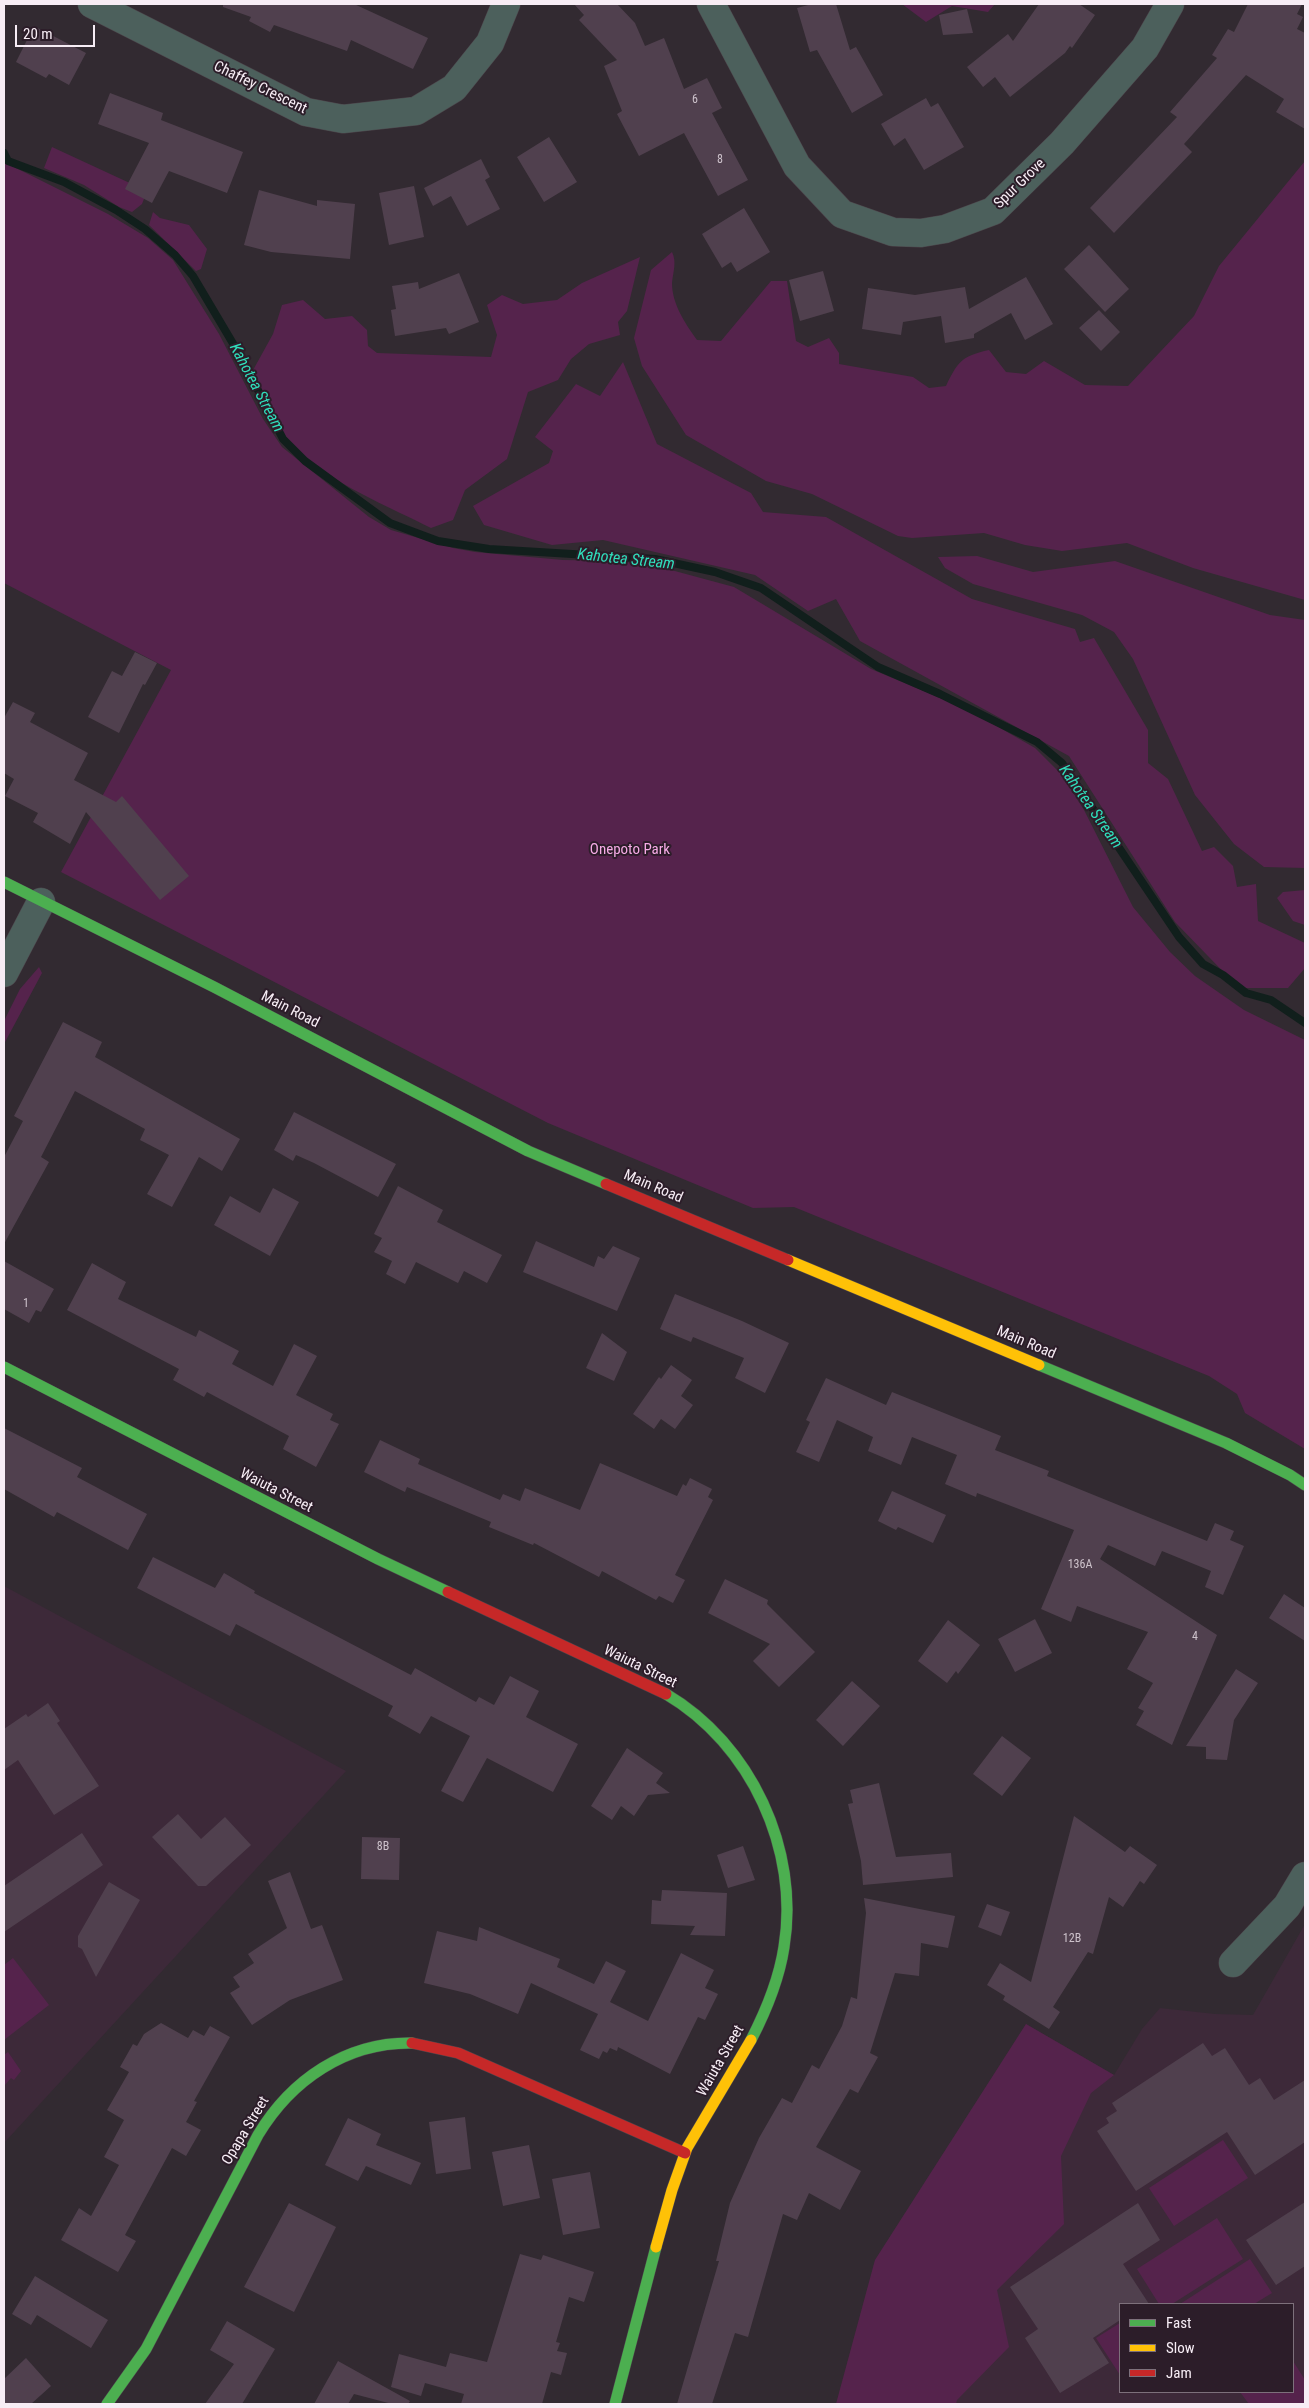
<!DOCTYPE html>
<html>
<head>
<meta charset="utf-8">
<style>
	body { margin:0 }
	#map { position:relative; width:1309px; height:2408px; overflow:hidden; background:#322a31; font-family:"Roboto Condensed",sans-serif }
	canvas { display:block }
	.frame { position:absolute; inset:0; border:5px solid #f7edf5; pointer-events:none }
	.legend { position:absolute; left:1119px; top:2303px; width:175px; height:90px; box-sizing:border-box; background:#2c1d29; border:1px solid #7d707b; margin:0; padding:6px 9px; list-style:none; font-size:15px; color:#f7edf5 }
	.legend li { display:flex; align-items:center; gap:10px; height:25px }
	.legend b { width:25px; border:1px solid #7d707b }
	.scale { position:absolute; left:15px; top:25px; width:80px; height:22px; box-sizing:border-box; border:2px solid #f7edf5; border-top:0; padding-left:6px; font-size:15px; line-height:18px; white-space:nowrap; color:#f7edf5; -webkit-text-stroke:4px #2c1d29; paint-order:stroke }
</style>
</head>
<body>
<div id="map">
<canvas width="1309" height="2408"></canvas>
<div class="frame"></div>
<ul class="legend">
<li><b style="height:6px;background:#4caf50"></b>Fast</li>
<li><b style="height:6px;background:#ffc107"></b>Slow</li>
<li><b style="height:6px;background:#c62828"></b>Jam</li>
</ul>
<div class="scale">20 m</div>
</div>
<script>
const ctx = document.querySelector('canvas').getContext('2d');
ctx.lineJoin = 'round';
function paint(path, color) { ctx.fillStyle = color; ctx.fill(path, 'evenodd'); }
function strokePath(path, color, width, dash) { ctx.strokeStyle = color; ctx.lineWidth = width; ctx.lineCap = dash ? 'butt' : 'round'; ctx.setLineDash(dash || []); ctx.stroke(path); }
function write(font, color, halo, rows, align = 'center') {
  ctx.font = font + ' "Roboto Condensed",sans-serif'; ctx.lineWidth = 4; ctx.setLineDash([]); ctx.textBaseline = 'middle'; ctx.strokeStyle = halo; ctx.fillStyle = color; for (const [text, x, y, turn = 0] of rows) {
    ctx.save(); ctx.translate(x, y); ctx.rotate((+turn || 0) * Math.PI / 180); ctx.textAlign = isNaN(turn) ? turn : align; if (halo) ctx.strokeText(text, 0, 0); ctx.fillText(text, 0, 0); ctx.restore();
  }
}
paint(new Path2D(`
	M4,1586l342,185 -342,372z
	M1305,1924v480h-469l39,-144 151,-236 88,51 28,-46 18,-21 55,6 38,1zM1120,2304h173v88h-173z`), '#3d2939');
paint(new Path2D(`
	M902,4h93l-7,8 -36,-6 -26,16z
	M52,147l95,44 -5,13 -10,8 -13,-5 -35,-22 -40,-17z
	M1305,161v439l-112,-32 -66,-25 -65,8 -37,-6 -41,-12 -72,5 -14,-2 -86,-42 -46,-13 -80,-46 -44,-69 -8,-28 17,-68 21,-18c5,10 1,20 0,31 0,21 13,40 25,57l24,1 50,-60h16l9,60 12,6 21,-9 10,15v11l74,13 16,11 17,-2c12,-25 16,-30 43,-36l17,22 20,2 18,-13 41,24 43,1 66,-70 25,-50z
	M4,162l104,52 40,24 25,22 46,74 44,85 19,28 87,70 22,13 62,18 22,4 88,8 57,1 40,6 74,20 137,82 96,40 68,39 26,26 23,36 49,97 37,45 25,24 49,34 61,30v409l-60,-36 -8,-19 -28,-18 -415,-169 -41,1 -205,-85 -487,-251 110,-202 -167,-87z
	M153,212l7,6 29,7 18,24 -6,20 -5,2 -47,-46z
	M640,257l-13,54 -9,11 2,13 -31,9 -18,15 -13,21 -30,12 -21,67 -42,31 -12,30 -22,8c-41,-21 -120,-53 -145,-91 -14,-20 -23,-44 -34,-65l21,-38 9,-29 21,-5 22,19 27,-3 15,14 1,16 9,7 114,4 6,-22 -10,-30 15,-10 21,9 34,-4 25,-17z
	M623,362l34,82 94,49 12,19 63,5 146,82 103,30 5,13 14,-4 54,92v33l20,16 34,72 12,-4 19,19 4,21 19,-3 2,37 47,22v25l-17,20h-49l-64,-66 -106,-166 -209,-115 -24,-42 -28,12 -53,-36 -152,-35 -51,5 -68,-20 -11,-19 76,-43 4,-12 -18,-14 41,-53 24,12z
	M977,556l56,16 82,-11 155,54 35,5v248l-41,-1 -30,-23 -39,-49 -62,-136 -19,-27 -32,-17 -109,-31 -28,-16 -7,-11z
	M1305,890v35l-12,-4 -16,-23 6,-6z
	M39,967l3,6 -38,71v-23l16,-32z
	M13,1958l36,47 -45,35v-75z
	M1026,2024l88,51 -23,18 -30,63 3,68 -67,66 12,57 -52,53 -1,4h-120l39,-144z
	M8,2052l13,19 -7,9 -3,-2 -7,8v-31z
	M1223,2140l25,38 -74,48 -25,-38z
	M1217,2218l26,41 -71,45h-13l-22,-35z
	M1250,2259l22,34 -18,11h-74z
	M1120,2323v52l-24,-37z
	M1293,2361l12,19v24h-56l-9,-12h53z`), '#55234c');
strokePath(new Path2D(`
	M4,153l4,8 56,21 52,28 29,19 30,26 18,21 48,81 42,82 22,22 85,62 48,18 51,8 166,10 60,13 46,16 117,79 62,27 97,48 25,21 117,174 24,27 20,11 23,18 25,7 34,23`), '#111f1c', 8);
paint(new Path2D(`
	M223,4h131l74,34 -15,31 -62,-29 -4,11 -73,-26 -4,7 -21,-11 2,-4 -28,-10z
	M574,4h43l18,19 10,23 19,-8 20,51 23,-11 15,30 -10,5 36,67 -30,16 -34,-63 -45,23 -22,-42 5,-3 -18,-45 13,-6 -38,-40 5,-5z
	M812,4h24l14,46 6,-3 27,48 -31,18 -35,-63 -7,2 -13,-44z
	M1039,4h40l16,11 -23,33 -2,-2 -5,7 -55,44 -15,-20 -12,10 -16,-20 41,-33 5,7z
	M1248,4h54l-5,10 6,3 -6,12 8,4v96l-29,-17 8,-13 -38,-24 -62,69 8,8 -78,81 -24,-25 87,-91 -7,-5 47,-54 -5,-3 16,-26 6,3z
	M967,9l6,24 -30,2 -4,-20z
	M34,26l52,27 -17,32 -20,-11 -3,4 -30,-16z
	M110,93l53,20 -2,7 82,32 -16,41 -58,-22 -17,32 -27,-14 24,-46 -51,-19z
	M926,98l5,9 7,-4 26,44 -40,23 -19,-32 -11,8 -13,-22z
	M549,137l28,45 -33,20 -27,-45z
	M481,159l9,18 -5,3 15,29 -33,17 -16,-30 -18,10 -9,-18z
	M414,186l10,51 -35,8 -10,-52z
	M259,190l58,16v-6l38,4 -5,55 -79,-7 -27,-7z
	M744,208l26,44 -33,20 -6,-10 -9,6 -20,-34z
	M1089,245l40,44 -24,23 -41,-43z
	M823,271l11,40 -34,10 -11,-41z
	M459,273l20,49 -30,12 -3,-6 -51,8 -4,-26 5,-1 -4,-23 26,-4 1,7z
	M1026,277l27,47 -28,16 -14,-27 -37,21v4l-29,5 -4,-27 -38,6 -2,13 -39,-6 6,-41 47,7 50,-8 4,22z
	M1099,310l21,22 -19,19 -22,-23z
	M135,652l22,11 -12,22 -2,-1 -24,49 -31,-16 24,-46 10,5z
	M13,702l22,11 -5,9 58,31 -14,27 42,22 6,-6 67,80 -29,24 -74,-88 -16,32 -37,-22 5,-9 -33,-17 9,-17 -10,-6v-55z
	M63,1022l39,20 -7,15 145,82 -18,32 -23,-14 -27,50 -25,-13 22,-39 -29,-15 5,-11 -70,-38 -34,66 8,5 -45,82v-87l19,-36 -9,-5z
	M294,1112l102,52 -18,33 -64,-34 -18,-8 -3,6 -19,-11z
	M398,1186l45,24 -6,12 65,33 -15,28 -23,-12 -6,12 -42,-21 -11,22 -19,-10 6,-13 -18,-9 8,-14 -8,-4z
	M273,1188l26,14 -29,54 -56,-31 16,-29 30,17z
	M536,1241l58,26 4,-11 6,3 9,-13 27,12 -23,53 -94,-39z
	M4,1261l50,28 -13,23 -5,-2 -7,13 -25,-14z
	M92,1263l34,19 -8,17 78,38 3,-7 40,21 -7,13 41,22 21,-42 23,12 -21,39 37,19 -3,6 9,4 -23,43 -33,-18 6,-13 -82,-44 -3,5 -31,-17 6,-11 -112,-59z
	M675,1294l67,27 47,22 -24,50 -30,-15 9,-20 -51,-21 -2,5 -31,-13z
	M602,1333l25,19 -13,29 -28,-13z
	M671,1365l21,15 -11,16 12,9 -18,24 -14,-10 -7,10 -21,-15 26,-37 2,2z
	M826,1378l60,27 6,-13 109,44 -6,14 54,21 -2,5 160,65 8,-18 19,8 -4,9 14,6 -21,49 -18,-8 6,-16 -49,-20 -7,15 -47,-21 -8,14 117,76 -45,110 -36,-20 8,-14 -6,-3 15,-25 -26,-14 21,-37 -71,-26 -6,16 -30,-13 33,-79 -97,-37 -1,4 -31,-13 12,-29 -45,-18 -11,28 -33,-14 5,-14 -36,-17 -18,42 -23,-10 14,-30 -4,-2z
	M4,1428l78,40 -5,9 70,37 -19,36 -71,-38 -3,5 -50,-28z
	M380,1440l40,19 -2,5 82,36 3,-6 17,7 5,-13 55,22 20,-47 77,33 6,-12 3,2 4,-8 22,11 -4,8 5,3 -38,75 10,5 -12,23 -14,-7 -3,4 -54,-29 -3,6 -65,-34 -1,2 -44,-18 2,-5 -84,-35 -2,5 -41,-20z
	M892,1491l54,24 -13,28 -35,-16 -2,3 -18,-9z
	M153,1557l62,31 9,-15 31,18 -1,2 157,82 4,-7 61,34 3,-5 15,8 16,-29 29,15 -13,26 52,27 -25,48 -66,-34 -24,44 -22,-11 29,-55 -39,-20 -11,18 -32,-18 5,-10 -157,-82 -6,12 -93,-48z
	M725,1579l43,21 -1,4 48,48 -36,35 -26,-26 17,-17 -62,-31z
	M1284,1594l21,14v33l-36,-23z
	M1035,1619l17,34 -37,19 -17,-33z
	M948,1620l32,25 -22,29 -2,-3 -9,12 -29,-22z
	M1236,1669l22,14 -24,37 -7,40 -21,-1v-12l-20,-1z
	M852,1681l28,25 -37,40 -27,-26z
	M48,1703l12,18 -3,2 42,63 -45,29 -36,-55 -14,10v-41l22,-15 2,3z
	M1002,1736l29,22 -29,38 -29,-22z
	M627,1748l36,25 -7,10 14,10 -22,2 -14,21 -13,-10 -9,14 -21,-14z
	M879,1783l17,74 55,-4 2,24 -90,8 -2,-24 -13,-57 5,-1 -3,-13z
	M178,1814l23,25 24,-22 26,28 -45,41h-8l-46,-49z
	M1074,1816l51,36 5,-6 27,19 -13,19 -4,-3 -17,26 -14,-10 -16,57 -5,-2 -35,55 7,5 -11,17 -46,-29 2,-4 -18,-11 13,-22 31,19z
	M82,1833l21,32 -99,67v-46z
	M362,1837l38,1 -1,42 -38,-1z
	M743,1846l12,34 -27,8 -11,-33z
	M290,1872l21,57 11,-4 21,55 -53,20 -38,25 -22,-32 10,-6 -7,-10 21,-14 -6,-9 39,-26 -19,-47z
	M109,1882l31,18 -44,77 -14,-28 -4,-2v-11z
	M662,1890l65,3 -2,43 -35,-1 5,-9 -44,-2 1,-24 9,1z
	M864,1898l91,18 -7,32 -27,-5 -2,33 -24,-3 -25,80 8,4 -20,36 -8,-4 -34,58 45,24 -21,39 -31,-17 -12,27 -14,-6 -35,123 -13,-4 -23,71h-35l42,-143h-3l14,-58 29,-65 23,-40 10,5 20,-38 7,4 23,-43 9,-29 6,2 9,-86z
	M987,1904l23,8 -9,24 -23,-9z
	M479,1927l81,32 -3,8 37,17 12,-23 20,10 -16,31 38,19 33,-68 33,17 -9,18 13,6 -13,26 -7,-3 -28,57 -52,-27 -1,4 -7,-3 -3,5 -4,-2 -4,8 -19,-9 18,-36 -67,-31 -13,31 -48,-20 -46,-11 13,-52 40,10z
	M161,2023l27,15 5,-8 11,6 6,-10 20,11 -36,64 3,1 -11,20 15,8 -15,26 -14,-8 -47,87 11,6 -18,31 -57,-32 18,-32 12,8 28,-51 -15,-8 20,-37 -17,-10 22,-38 -9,-5 13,-23 4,2 7,-12z
	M1203,2043l9,13 13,-8 24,37 11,-7 14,22 31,-20v62l-50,33 -28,-43 -91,59 -39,-60 12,-8 -3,-5 11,-7 -5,-8z
	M465,2117l6,52 -35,5 -7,-52z
	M348,2118l33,16 -5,11 45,18 -10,22 -45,-19 -8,15 -33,-16z
	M529,2145l11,53 -37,8 -11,-54z
	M590,2172l10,56 -37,7 -11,-56z
	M1305,2202v64l-29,19 -30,-45z
	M289,2203l47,24 -42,85 -50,-25z
	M1138,2203l22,37 -37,24 26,40h-29v16l-27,18 16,25 -49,30 -35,-55 13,-9 -28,-42z
	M520,2254l21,6 2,-5 51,17 -10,30 -15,-5 -13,45 4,1 -3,8 10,2 -6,22 -10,-3 -9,32h-81l3,-10 -39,-11 -4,13 -30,-9 8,-33 47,13 4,-14 37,9z
	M35,2276l73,44 -17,28 -54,-33 -6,10 -19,-11z
	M227,2321l48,28 -33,55h-37l29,-40 -24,-14z
	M26,2358l25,28 -20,18h-27v-25z
	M338,2361l72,40 -2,3h-16l-38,-10 -6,10h-34z`), '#50404e');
const street = new Path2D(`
	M92,4l214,108 37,7 73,-8 38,-23 36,-45 16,-39
	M711,4l86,162 45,48 51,18 28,1 24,-4 48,-18 69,-68 83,-95 25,-44
	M4,973l37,-71
	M1233,1963l54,-57 18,-30`);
const fast = new Path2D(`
	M4,882l210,105 314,164 78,33
	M1039,1365l187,78 64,32 15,10
	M4,1367l374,192 70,33
	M666,1694c85,50 134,156 118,253 -5,33 -18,64 -33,93
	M107,2404l39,-55 112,-214c33,-55 88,-93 154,-92
	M615,2404l41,-157`);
const slow = new Path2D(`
	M788,1260l251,105
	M656,2247l16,-57 15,-42 64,-108`);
const jam = new Path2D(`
	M606,1184l182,76
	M448,1592l218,102
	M412,2043l46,10 227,100`);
strokePath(street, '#4d464c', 29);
strokePath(fast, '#4d464c', 12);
strokePath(slow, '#4d464c', 12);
strokePath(jam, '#4d464c', 12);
strokePath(street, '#4c605c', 28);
strokePath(fast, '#4caf50', 11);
strokePath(slow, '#ffc107', 11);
strokePath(jam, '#c62828', 11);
write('12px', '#cdc2cb', null, [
	["6",695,100],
	["8",720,160],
	["1",26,1304],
	["136A",1080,1565],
	["4",1195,1637],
	["8B",383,1847],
	["12B",1072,1939]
]);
write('15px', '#f7edf5', '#2c1d29', [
	["Chaffey Crescent",260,88,26],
	["Spur Grove",1020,184,-44],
	["Main Road",290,1010,27],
	["Main Road",653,1187,23],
	["Main Road",1026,1343,23],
	["Waiuta Street",276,1491,27],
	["Waiuta Street",640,1667,26],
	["Waiuta Street",721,2061,-60],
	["Opapa Street",246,2131,-59]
]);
write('15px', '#f6abe6', '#2c1d29', [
	["Onepoto Park",630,850]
]);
write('italic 16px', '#30dfbc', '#2c1d29', [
	["Kahotea Stream",256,388,62],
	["Kahotea Stream",626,560,6],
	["Kahotea Stream",1090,807,55]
]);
</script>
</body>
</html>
